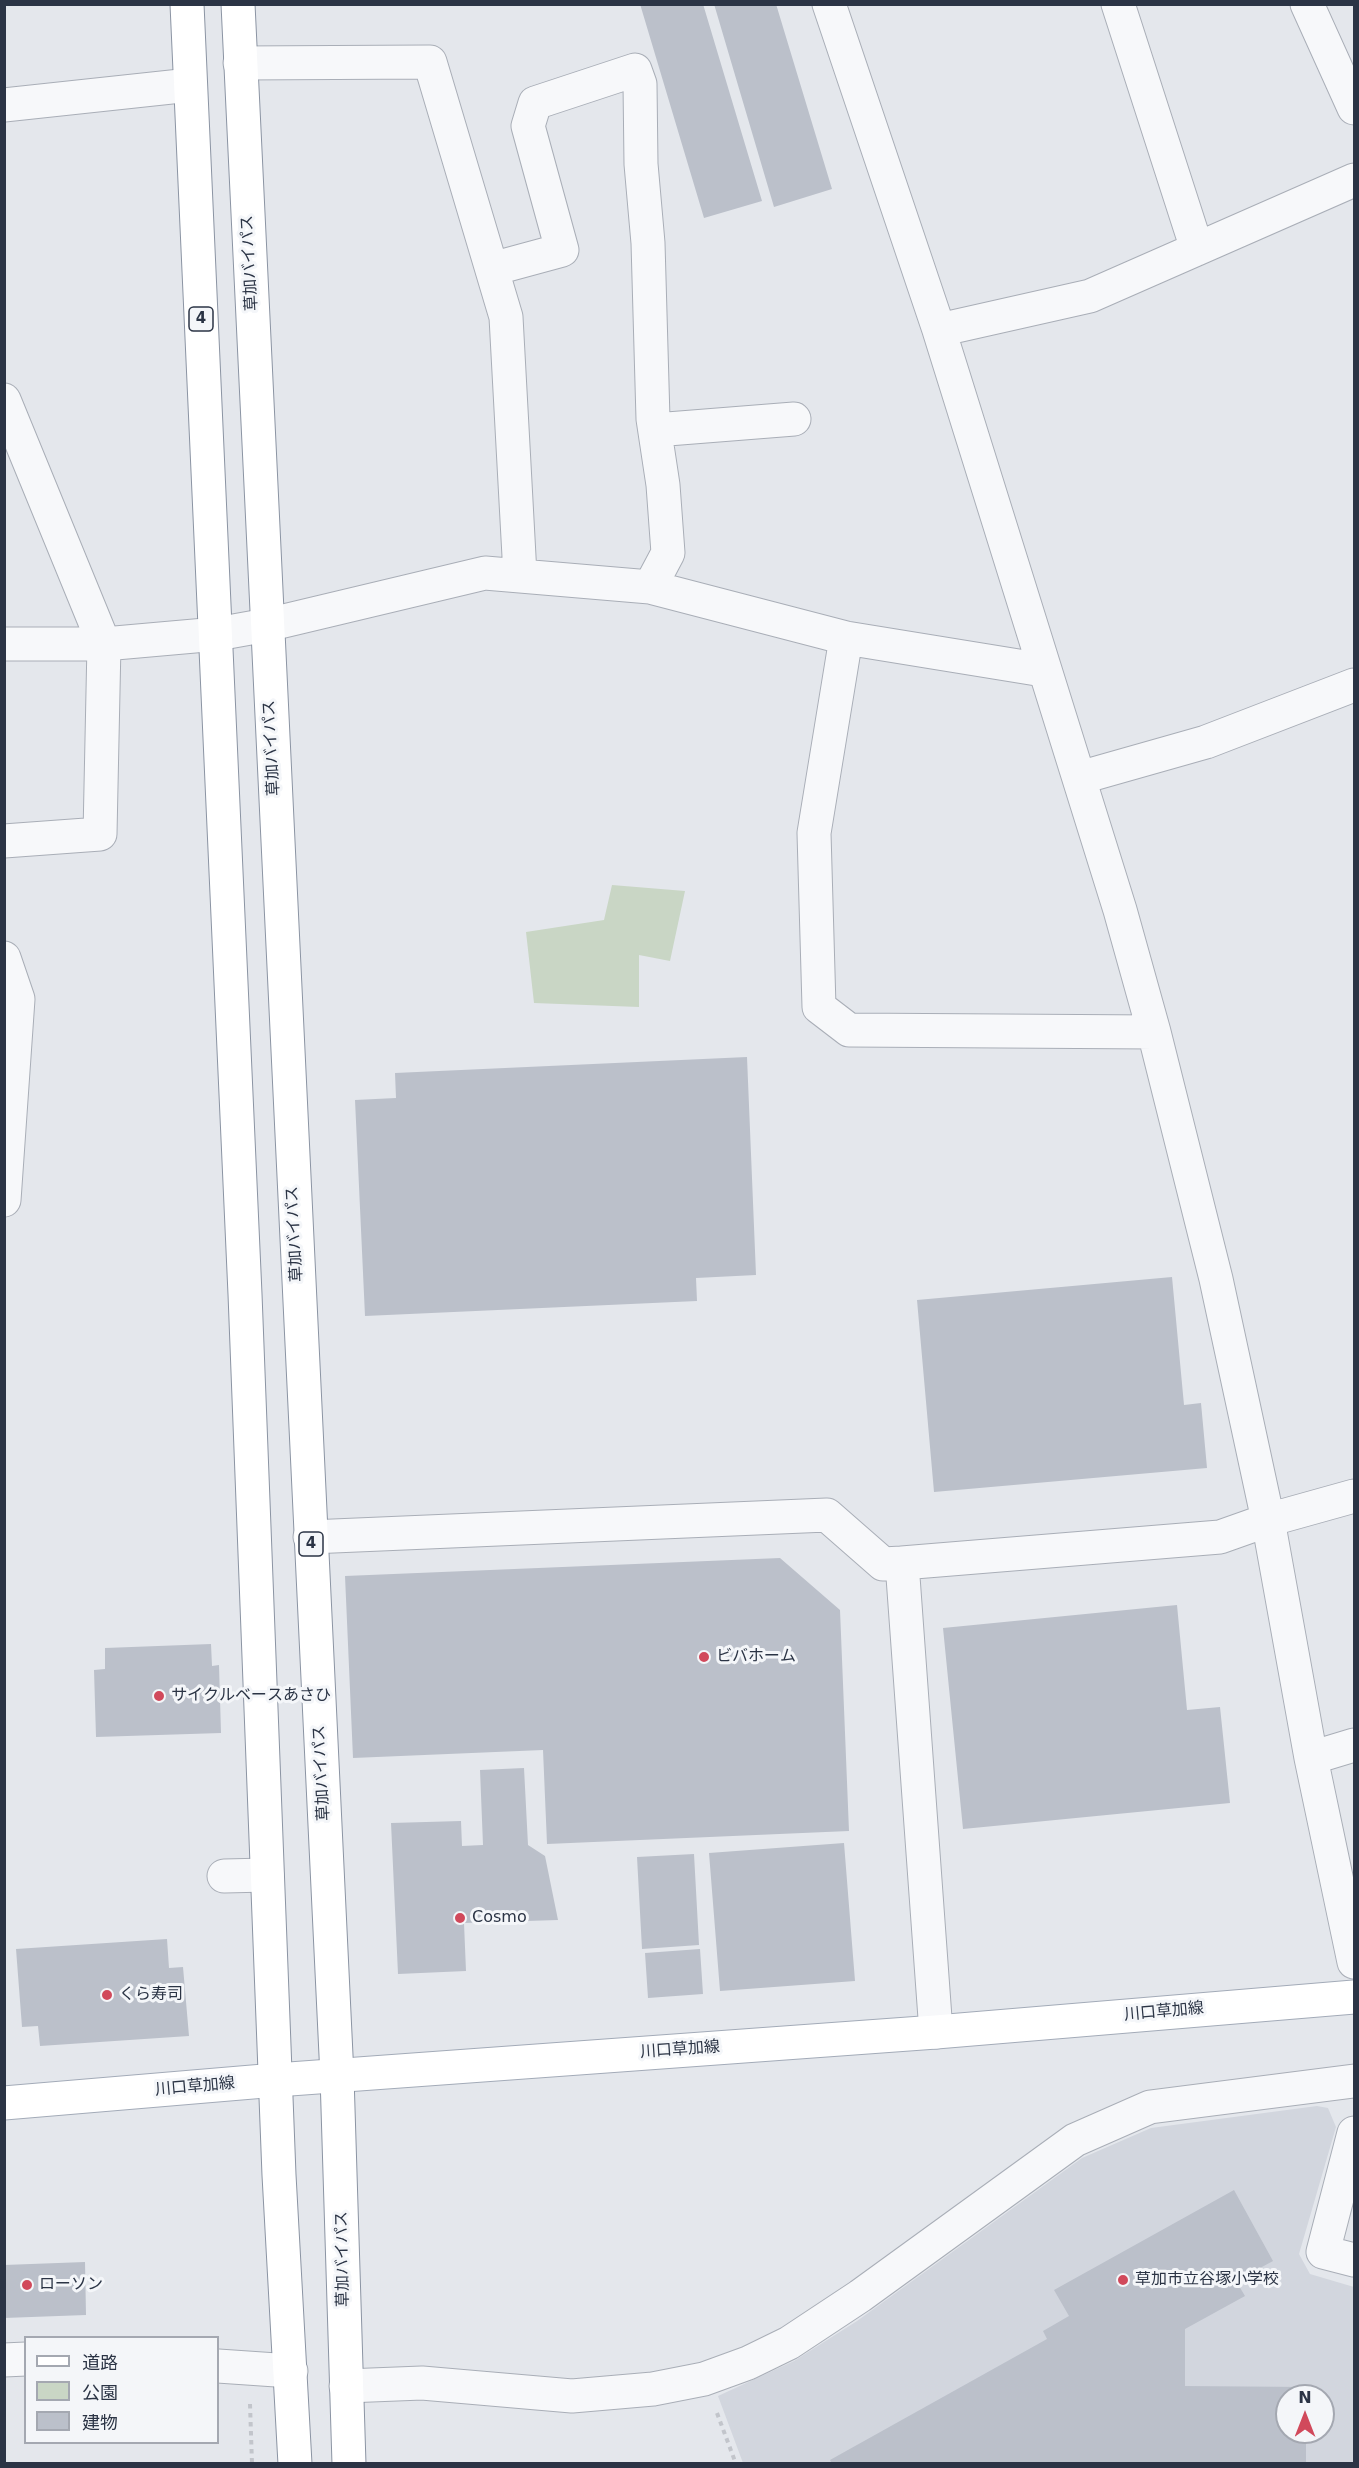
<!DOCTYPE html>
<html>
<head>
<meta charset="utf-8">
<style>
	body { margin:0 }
	#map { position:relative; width:1359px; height:2468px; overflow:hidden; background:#e4e7ec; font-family:"DejaVu Sans","Noto Sans JP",sans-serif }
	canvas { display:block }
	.frame { position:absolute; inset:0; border:6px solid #2b3445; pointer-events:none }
	.legend { position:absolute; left:24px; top:2336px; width:195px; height:108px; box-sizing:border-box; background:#f4f6f9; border:2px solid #a4a8b1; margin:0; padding:8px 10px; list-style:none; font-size:18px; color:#2b3445 }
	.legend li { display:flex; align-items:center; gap:12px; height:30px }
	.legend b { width:30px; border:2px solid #a4a8b1 }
	.north { position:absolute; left:1275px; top:2384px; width:60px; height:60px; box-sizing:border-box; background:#f4f6f9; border:2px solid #a4a8b1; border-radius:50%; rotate:0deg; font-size:16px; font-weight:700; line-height:24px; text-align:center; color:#2b3445 }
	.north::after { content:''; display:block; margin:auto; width:21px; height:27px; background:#d1495b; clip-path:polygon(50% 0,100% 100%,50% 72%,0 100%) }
</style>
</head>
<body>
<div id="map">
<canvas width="1359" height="2468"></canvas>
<div class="frame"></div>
<ul class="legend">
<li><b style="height:8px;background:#fff"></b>道路</li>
<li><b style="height:16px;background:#c9d6c5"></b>公園</li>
<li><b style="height:16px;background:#bbc0ca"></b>建物</li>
</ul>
<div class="north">N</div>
</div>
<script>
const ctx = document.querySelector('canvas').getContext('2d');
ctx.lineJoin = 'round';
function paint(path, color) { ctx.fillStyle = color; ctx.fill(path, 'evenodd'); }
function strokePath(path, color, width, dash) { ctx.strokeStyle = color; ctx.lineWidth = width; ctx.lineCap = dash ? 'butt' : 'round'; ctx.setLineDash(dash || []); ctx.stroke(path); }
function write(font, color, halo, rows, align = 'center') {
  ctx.font = font + ' "DejaVu Sans","Noto Sans JP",sans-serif'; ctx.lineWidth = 6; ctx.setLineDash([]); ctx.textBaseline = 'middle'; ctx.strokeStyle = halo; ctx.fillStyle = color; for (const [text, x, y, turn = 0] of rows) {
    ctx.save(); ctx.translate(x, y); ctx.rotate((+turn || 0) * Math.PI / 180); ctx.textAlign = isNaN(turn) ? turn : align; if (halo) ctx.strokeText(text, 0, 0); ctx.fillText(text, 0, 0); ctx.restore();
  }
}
paint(new Path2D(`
	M1317,2106l11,2 8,19 -37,127 11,20 44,13v176h-611l-25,-67 76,-35 63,-40 225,-163 69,-30zM1287,2396h36v36h-36z`), '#d2d6de');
paint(new Path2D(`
	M612,885l73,6 -15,70 -31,-6v52l-105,-4 -8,-71 78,-12z`), '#c9d6c5');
paint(new Path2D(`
	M640,4h63l59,197 -58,17z
	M714,4h62l56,185 -58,18z
	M747,1057l9,218 -60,3 1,23 -332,15 -10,-216 41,-2 -1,-25z
	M1172,1277l12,128 17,-2 6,65 -273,24 -17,-192z
	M780,1558l60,52 9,221 -302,13 -4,-94 -190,8 -8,-182z
	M1177,1605l10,105 33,-3 10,96 -267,26 -20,-201z
	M211,1644l1,22 7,-1 2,68 -125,4 -2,-67 11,-1v-21z
	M524,1768l4,77 17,11 13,64 -94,3 2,48 -68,3 -7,-151 70,-2 1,25 21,-1 -3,-75z
	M844,1843l11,138 -135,10 -11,-138z
	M694,1854l5,91 -57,4 -5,-92z
	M167,1939l2,29 14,-1 6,69 -149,10 -2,-20 -16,1 -6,-78z
	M700,1949l3,45 -55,4 -3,-45z
	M1234,2190l39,71 -37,20 9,15 -60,33v57l121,1v9h-19v36h19v32h-474l-2,-4 217,-121 -4,-8 26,-15 -15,-26z
	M85,2262l1,53 -82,3v-53z`), '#bbc0ca');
const minor = new Path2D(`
	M829,4l110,326 181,580 34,122 62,247 52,241 43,238 43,204
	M1118,4l79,245
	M1307,4l47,104
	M240,63l190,-1 76,255 14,258
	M4,105l186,-20
	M492,269l70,-19 -34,-124 7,-23 100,-33 5,14 1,80 7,79 5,176 10,66 5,68 -18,34
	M939,330l151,-34 264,-116
	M4,400l100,244 -4,190 -96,7
	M655,430l139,-11
	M846,638l-32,195 5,174 30,23 305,2
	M4,644h100l113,-10 50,-9 218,-52 165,14 196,51 197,32
	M1079,778l127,-36 148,-57
	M4,958l14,41 -14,201
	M310,1537l517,-22 56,49 19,-1 34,469
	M902,1563l318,-26 48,-17 86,-24
	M1311,1758l43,-13
	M224,1876l43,-1
	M1354,2133l-31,119 31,8
	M4,2360l22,-1
	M218,2366l73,5
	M346,2386l76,-3 150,13 81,-7 51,-10 44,-16 41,-20 71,-47 215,-156 75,-33 204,-26`);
const major = new Path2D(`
	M4,2103l272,-23 660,-48 418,-35`);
const highway = new Path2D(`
	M187,4l58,1290 34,881 16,289
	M238,4l99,2072 12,388`);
strokePath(minor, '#a9aeb7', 35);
strokePath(major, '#a3abb8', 35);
strokePath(highway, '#8b94a3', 35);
strokePath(new Path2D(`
	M250,2404l2,60
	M717,2413l19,51`), '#c2c5cb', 4, [4.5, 4.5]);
strokePath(minor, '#f7f8fa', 33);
strokePath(major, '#fff', 33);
strokePath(highway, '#fff', 33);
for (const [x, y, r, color] of [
	[704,1657,6,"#d1495b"],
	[159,1696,6,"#d1495b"],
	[460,1918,6,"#d1495b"],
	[107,1995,6,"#d1495b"],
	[1123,2280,6,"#d1495b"],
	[27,2285,6,"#d1495b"]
]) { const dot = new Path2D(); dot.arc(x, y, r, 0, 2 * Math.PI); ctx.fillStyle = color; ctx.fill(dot); strokePath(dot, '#f4f6f9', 2); }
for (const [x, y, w] of [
	[201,319,24],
	[311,1544,24]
]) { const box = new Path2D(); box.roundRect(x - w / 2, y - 12, w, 24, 4.5); ctx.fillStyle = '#f4f6f9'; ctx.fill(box); strokePath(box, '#2b3445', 1.5); }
write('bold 15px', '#2b3445', null, [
	["4",201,319],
	["4",311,1544]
]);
write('16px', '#2b3445', '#f4f6f9', [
	["草加バイパス",250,263,-93],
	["草加バイパス",272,748,-93],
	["草加バイパス",295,1234,-93],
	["草加バイパス",322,1773,-93],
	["川口草加線",1164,2012,-5],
	["川口草加線",680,2050,-4],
	["川口草加線",195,2087,-5],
	["草加バイパス",343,2259,-91]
]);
write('16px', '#2b3445', '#f4f6f9', [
	["ビバホーム",716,1657],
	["サイクルベースあさひ",171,1696],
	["Cosmo",472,1918],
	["くら寿司",119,1995],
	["草加市立谷塚小学校",1135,2280],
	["ローソン",39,2285]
], 'left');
</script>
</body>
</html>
